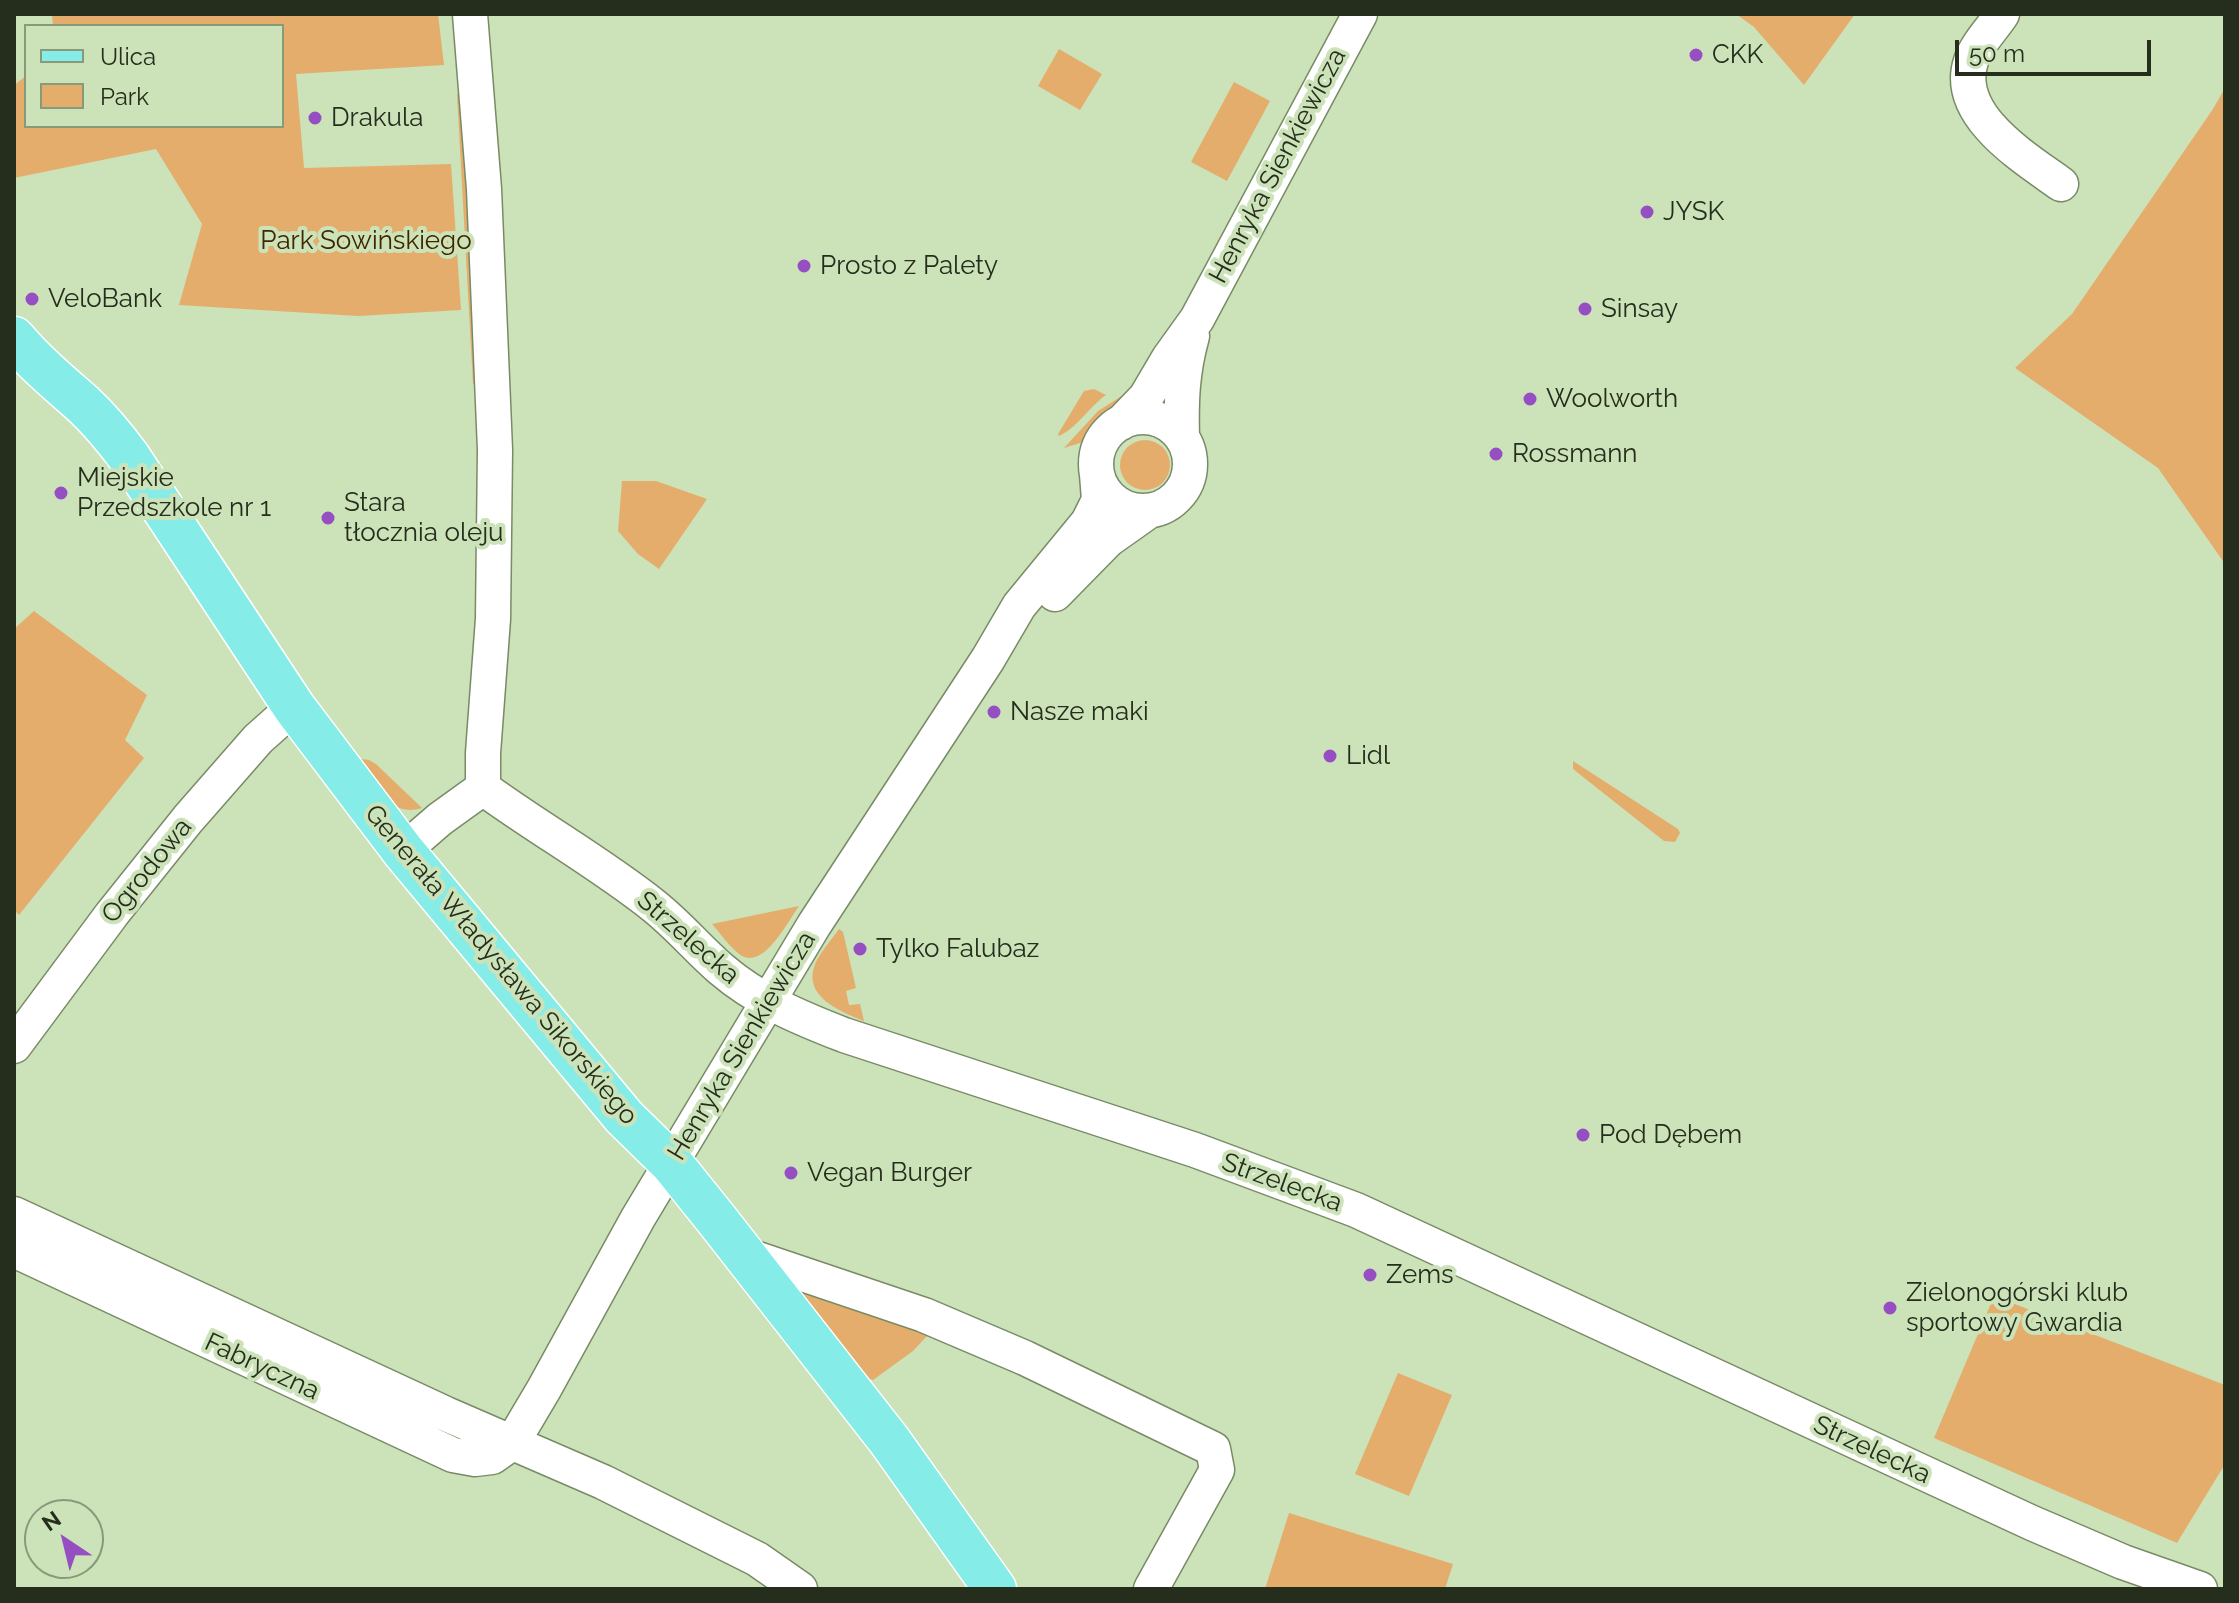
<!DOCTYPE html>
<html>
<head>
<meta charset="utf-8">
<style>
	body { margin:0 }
	#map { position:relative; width:2239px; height:1603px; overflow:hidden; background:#cce2b9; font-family:Raleway,sans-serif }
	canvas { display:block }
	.frame { position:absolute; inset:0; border:16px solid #252d1d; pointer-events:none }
	.legend { position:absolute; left:24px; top:24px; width:260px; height:104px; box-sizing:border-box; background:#cce2b9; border:2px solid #899a7b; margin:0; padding:10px 14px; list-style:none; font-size:24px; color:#252d1d }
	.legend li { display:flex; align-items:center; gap:16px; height:40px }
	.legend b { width:40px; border:2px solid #899a7b }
	.north { position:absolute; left:24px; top:1499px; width:80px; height:80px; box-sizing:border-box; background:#cce2b9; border:2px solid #899a7b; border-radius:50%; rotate:325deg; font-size:22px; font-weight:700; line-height:32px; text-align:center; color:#252d1d }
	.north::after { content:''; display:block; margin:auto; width:28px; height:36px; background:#964fc3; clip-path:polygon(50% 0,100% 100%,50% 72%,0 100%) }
	.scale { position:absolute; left:1955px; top:40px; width:196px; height:36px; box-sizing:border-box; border:4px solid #252d1d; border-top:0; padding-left:10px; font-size:24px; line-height:28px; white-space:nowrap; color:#252d1d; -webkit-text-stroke:6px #cce2b9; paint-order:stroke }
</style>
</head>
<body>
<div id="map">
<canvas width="2239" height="1603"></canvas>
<div class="frame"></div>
<ul class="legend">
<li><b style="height:10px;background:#85ece8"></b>Ulica</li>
<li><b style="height:22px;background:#e4ad6c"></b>Park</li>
</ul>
<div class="north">N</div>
<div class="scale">50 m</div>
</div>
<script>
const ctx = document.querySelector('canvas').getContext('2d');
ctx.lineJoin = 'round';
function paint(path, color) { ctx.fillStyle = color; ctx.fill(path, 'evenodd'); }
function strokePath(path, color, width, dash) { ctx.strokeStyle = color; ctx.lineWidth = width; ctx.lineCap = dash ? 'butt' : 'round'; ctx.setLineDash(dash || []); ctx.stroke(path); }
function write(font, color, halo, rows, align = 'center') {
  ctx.font = font + ' Raleway,sans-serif'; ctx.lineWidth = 8; ctx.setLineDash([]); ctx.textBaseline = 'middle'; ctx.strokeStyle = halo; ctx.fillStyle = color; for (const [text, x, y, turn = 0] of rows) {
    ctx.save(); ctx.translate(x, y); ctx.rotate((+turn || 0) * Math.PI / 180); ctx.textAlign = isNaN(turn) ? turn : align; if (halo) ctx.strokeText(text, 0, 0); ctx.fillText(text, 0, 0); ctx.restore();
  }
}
paint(new Path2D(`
	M52,14h386l6,51 -148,9 8,94 147,-4 10,146 -103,6 -179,-11 23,-81 -46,-75 -142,29v-93l12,-9v50h256v-100h-229z
	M1736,14h119l-51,71 -50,-58z
	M1059,49l43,25 -22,36 -42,-24z
	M1234,82l36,19 -43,80 -36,-19z
	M2225,88v476l-67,-96 -143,-100 57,-54 141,-205z
	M457,94h9l11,289 -4,1z
	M1094,389l12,6c-17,12 -28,32 -47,41l-1,-2 26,-43z
	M1131,390l-48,52 -19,6 34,-37z
	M1120 465a25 25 0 1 1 50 0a25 25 0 1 1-50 0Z
	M622,481h34l51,18 -48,70 -21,-15 -20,-23z
	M34,611l113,84 -22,45 19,18 -125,157 -5,-5v-281z
	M362,759l7,1 7,4 46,44c-32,10 -47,-22 -64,-43z
	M1573,761l105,68 2,4 -5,9 -11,-1 -91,-72z
	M799,906c-11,15 -34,62 -57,50 -11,-7 -22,-23 -30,-32z
	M839,929l4,3 13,56 -10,3 3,14 11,-1 4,17c-25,-10 -65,-26 -47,-61 6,-11 15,-21 22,-31z
	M803,1287l61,21 63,28 -14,15 -40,29 -7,-2 -65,-83z
	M1994,1296l231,89v79l-48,79 -243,-105z
	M1398,1373l54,22 -43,101 -54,-22z
	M1289,1513l164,51 -8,25h-180z`), '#e4ad6c');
const minor = new Path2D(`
	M470,14l14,175 11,261 -2,169 -10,134v35
	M2002,14c-9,14 -26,31 -31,47 -18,54 54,97 90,123
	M1096 464a47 47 0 1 1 94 0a47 47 0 1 1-94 0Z
	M1121,423l25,-26 23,-39 28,-39 163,-305
	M1182,438c-1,-37 0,-66 10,-102
	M1055,594l53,-54 41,-29
	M403,851l37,-32 43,-31c56,41 117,75 171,118 24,19 44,43 67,63 36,31 79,49 123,66l351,115 161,60 676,313 91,39 77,27
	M14,1046l98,-132 76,-95 70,-80 36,-32
	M14,1214l432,200 157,68 154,77 43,30
	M14,1250l439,205 22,4 17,-2 20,-14 32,-54 94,-171 176,-293 174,-266 31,-53 69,-84 11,-22 -2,-26
	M743,1254l181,61 101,43 188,91 4,21 -66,119`);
const major = new Path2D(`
	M14,338c21,25 45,45 69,66 17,16 32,34 46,53l165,250 109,144 221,266 48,47 45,56 172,220 106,149`);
strokePath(minor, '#788b66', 37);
strokePath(major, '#fff', 45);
strokePath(minor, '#fff', 34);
strokePath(major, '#85ece8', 42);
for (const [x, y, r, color] of [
	[1696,55,8,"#964fc3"],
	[315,118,8,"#964fc3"],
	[1647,212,8,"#964fc3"],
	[804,266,8,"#964fc3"],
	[32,299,8,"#964fc3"],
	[1585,309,8,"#964fc3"],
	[1530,399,8,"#964fc3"],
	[1496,454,8,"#964fc3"],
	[61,493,8,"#964fc3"],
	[328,518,8,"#964fc3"],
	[994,712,8,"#964fc3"],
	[1330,756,8,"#964fc3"],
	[860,949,8,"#964fc3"],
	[1583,1135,8,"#964fc3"],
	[791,1173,8,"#964fc3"],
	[1370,1275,8,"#964fc3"],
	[1890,1308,8,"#964fc3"]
]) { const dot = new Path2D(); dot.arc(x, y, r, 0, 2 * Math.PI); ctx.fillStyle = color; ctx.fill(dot); strokePath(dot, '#cce2b9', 3); }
write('26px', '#252d1d', '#cce2b9', [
	["CKK",1712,55],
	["Drakula",331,118],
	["JYSK",1663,212],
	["Prosto z Palety",820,266],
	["VeloBank",48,299],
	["Sinsay",1601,309],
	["Woolworth",1546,399],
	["Rossmann",1512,454],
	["Miejskie",77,478],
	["Przedszkole nr 1",77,508],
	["Stara",344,503],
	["tłocznia oleju",344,533],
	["Nasze maki",1010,712],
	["Lidl",1346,756],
	["Tylko Falubaz",876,949],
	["Pod Dębem",1599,1135],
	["Vegan Burger",807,1173],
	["Zems",1386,1275],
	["Zielonogórski klub",1906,1293],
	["sportowy Gwardia",1906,1323]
], 'left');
write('26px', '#252d1d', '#cce2b9', [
	["Henryka Sienkiewicza",1278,166,-62],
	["Ogrodowa",147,871,-51],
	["Strzelecka",688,938,41],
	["Generała Władysława Sikorskiego",501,965,50],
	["Henryka Sienkiewicza",742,1046,-59],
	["Strzelecka",1282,1183,20],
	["Fabryczna",262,1367,25],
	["Strzelecka",1872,1450,25]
]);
write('26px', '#402500', '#cce2b9', [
	["Park Sowińskiego",366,241]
]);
</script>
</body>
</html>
